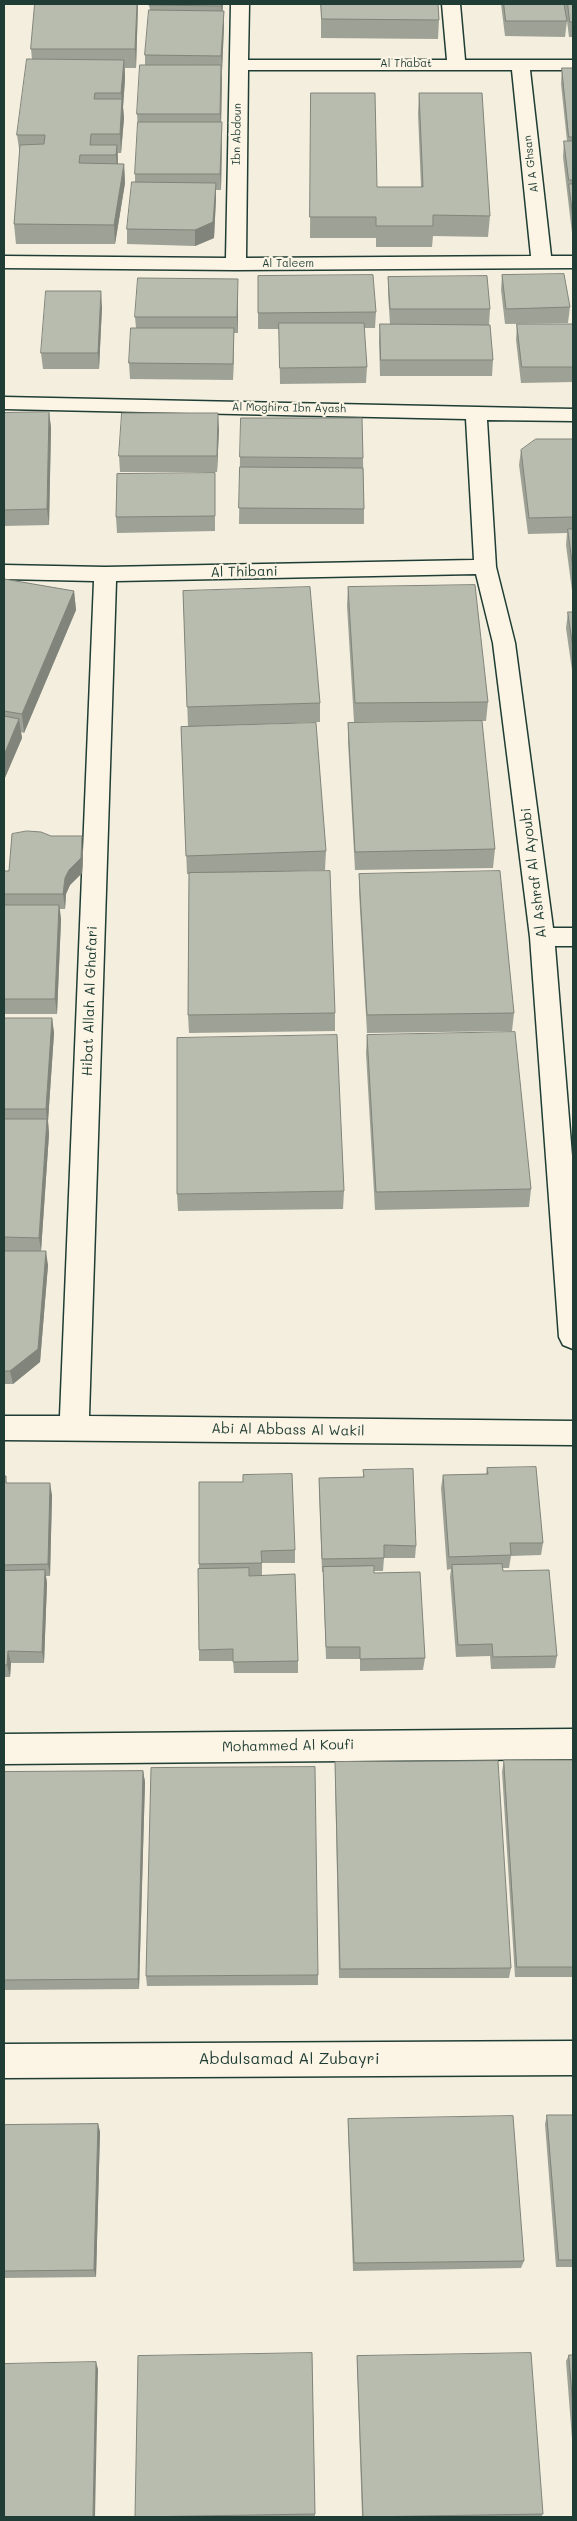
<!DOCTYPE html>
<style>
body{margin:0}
#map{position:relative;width:577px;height:2521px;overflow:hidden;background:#f3eede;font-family:Mali,sans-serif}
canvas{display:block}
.frame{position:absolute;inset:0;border:5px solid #1f3d34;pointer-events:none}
</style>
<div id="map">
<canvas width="577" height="2521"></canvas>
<div class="frame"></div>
</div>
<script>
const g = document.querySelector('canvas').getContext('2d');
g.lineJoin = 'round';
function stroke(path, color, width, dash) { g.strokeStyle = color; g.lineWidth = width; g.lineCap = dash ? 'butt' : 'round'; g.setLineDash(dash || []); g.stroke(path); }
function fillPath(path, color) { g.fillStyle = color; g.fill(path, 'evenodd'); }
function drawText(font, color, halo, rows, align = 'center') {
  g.font = font + ' Mali,sans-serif'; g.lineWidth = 4.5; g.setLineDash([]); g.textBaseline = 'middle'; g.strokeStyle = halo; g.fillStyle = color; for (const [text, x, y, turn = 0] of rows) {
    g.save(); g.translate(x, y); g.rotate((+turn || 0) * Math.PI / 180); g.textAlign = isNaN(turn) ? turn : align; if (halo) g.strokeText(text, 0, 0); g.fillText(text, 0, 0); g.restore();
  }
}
const minor = new Path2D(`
 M231,4H249L248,60H447L442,4H460L465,60H573V70H530L551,256H573V268L236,270L4,268V256L226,258ZM248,70H512L531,256L246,258Z
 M4,397L573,409V421L487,420L496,567L515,643L553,928H573V946H555L573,1168V1349L563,1345L559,1337L530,937L493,643L476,574L116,581L89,1416L573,1421V1445L4,1440V1416H60L94,581L4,579V565L105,567L474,560L466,419L4,409Z
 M573,1729V1759L4,1764V1734Z
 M573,2041V2075L4,2078V2044Z`);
const wall = new Path2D(`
 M35,4H138L136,68H125V79L123,107L124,118L121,153H118V164H124L125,183L115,244H16L14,224L20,155L17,135L32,59L31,49Z
 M223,4L222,11H224V26L222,71L221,122L222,138L221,190H216V198L214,238L195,246L127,244V229L135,182V174L138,130L137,114L145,65V55L150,10L149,5Z
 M321,4H438L439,20L438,39L321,38Z
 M501,4H573V37H569L567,21L565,37L505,36Z
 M562,68H573V241L563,157L564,141H567L561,84Z
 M311,93L377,187H421L418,114L419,93L490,216L488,237L433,236L432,247H376V238H310Z
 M502,275L570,307L568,323L505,324L501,290Z
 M258,276L376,312L375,328H364L367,367L366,383L280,384L279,329H258Z
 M388,277L490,309L489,325L493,360L492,376H380L379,340L380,324H390L388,293Z
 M238,294V333H234L233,380L130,379L129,363L136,328L135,317Z
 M102,307L99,369H43L41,353Z
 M517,324H573V382L521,383L516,340Z
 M49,412L51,428L49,525L4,526V413Z
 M219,429L217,472H120L119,456Z
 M573,439V598L566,545L567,533L528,534L519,465L521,450Z
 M240,457L363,458L364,509V524H239Z
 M215,488V531L117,533L116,517Z
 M4,579L74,591L76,610L24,733L21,732L22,738L4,780Z
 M348,587L488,702L486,721L354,722L347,606Z
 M183,591L320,703V722L188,727Z
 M568,612H573V677L566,628Z
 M348,723L495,849L493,868L355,870L348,742Z
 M181,727L326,851L325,870L272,872L335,1013V1031L189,1033L188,1015L189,874H187Z
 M83,851L82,873L70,885L66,894L65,909H60L61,920L57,1014H4V871H9Z
 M359,874L514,1013L512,1031L367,1033L359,892Z
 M4,1018H52L54,1033L48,1121L49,1134L41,1251L48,1265L40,1362L13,1384H4Z
 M367,1035L531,1189L529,1207L375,1210L366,1053Z
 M344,1191L343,1209L178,1211L177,1194Z
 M487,1468L543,1543L541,1555L511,1556L509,1568H503V1571L557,1656L555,1668L491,1669L490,1656L456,1657L450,1577L451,1569L447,1570L441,1488L443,1475L486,1474Z
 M363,1470L416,1546L415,1558H384L383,1571H374V1573L425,1658L423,1670L360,1671V1659H326L323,1572H322L319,1490V1478L363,1477Z
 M4,1476L7,1483L52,1495L50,1576H46L47,1583L44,1663H11L10,1677H4Z
 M199,1482L295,1550V1563H262V1575L298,1661V1673H234L233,1661H199Z
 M504,1760H573V1977H515L502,1772Z
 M335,1762L511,1968L509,1978H339L335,1773Z
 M143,1771L145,1782L139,1989L4,1990V1772Z
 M318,1975V1985L147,1986L146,1976Z
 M547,2115H573V2267H556L545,2124Z
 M348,2119L524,2261L521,2268L353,2271L348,2128Z
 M98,2124L100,2132L96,2277L4,2278V2125Z
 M312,2353L315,2517H135Z
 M569,2355H573V2452L566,2361Z
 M357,2356L543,2514L541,2517H362L357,2362Z`);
const shadedWall = new Path2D(`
 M137,4H138L136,68L135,49Z
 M221,4H223L222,21L221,6Z
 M224,11V26L222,71L221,56Z
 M124,60L125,79L123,107L124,118L121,153L120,134L122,104L121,93Z
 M221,65L222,80L221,130L220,114Z
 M222,122V138L221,190L220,174Z
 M117,145L118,165L117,174L116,155Z
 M124,164L125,183L115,244L114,225Z
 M216,183V198L214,238L195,246V230Z
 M238,279V333L237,317Z
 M101,291L102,307L99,369L98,353Z
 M234,328V344L233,380V364Z
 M49,412L51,428L49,525L47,509Z
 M218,413L219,429L217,472V456Z
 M74,591L76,610L24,733L22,714Z
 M19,719L22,738L4,780V755Z
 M82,836L83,851L82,873L70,885L66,894L65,909L63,894L65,878Z
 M59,905L61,920L57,1014L55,999Z
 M52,1018L54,1033L48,1121L49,1134L41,1251L39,1238L47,1122L46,1109Z
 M46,1251L48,1265L40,1362L13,1384L10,1371Z
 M50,1483L52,1495L50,1576L48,1564Z
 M45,1570L47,1583L44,1663L42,1652Z
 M8,1651L11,1663L10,1677L7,1665Z
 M143,1771L145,1782L139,1989L138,1979Z
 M98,2124L100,2132L96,2277L94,2270Z
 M96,2362L98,2369L95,2517H93Z`);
const building = new Path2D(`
 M35,4H137L135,49H31Z
 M149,4H221V6L149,5Z
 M321,4H438L439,20L322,19Z
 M504,4H564L567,21H506Z
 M568,4H573V22H570Z
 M149,10L224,11L221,56L145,55Z
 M27,59L124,60L121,93H95L94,99H122L120,134H91L90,145H117L116,155H80L79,163L124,164L114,225L14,224L20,145L44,144L45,135H17Z
 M140,65H221L220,114H137Z
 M562,68H573V137H569Z
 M311,93H375L377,187H423L419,93H482L490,216L433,215V226H376V217H310Z
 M138,122H222L220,174H135Z
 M564,141H573V180H569Z
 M132,182L216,183L213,222L195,230L127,229Z
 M569,184H573V217Z
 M564,274L570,307L506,309L502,275Z
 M373,275L376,312L258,313V276Z
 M487,276L490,309H390L388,277Z
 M138,278L238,279L237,317H135Z
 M46,291H101L98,353H41Z
 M279,323H364L367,367L280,368Z
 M380,324L490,325L493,360H381Z
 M517,324H573V367H522Z
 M131,328H234L233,364L129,363Z
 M49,412L47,509L4,510V413Z
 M122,413H218L217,456H119Z
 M241,418H362L363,458L240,457Z
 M536,439H573V517L529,518L521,450Z
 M240,467L363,468L364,509L239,508Z
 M215,473V516L116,517L117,474Z
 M568,529H573V569Z
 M4,579L74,591L22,714L4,711Z
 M475,585L488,702L355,703L348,587Z
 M310,587L320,703L187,707L183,591Z
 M568,612H573V648Z
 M4,716L19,719L4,755Z
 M482,721L495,849L355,852L348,723Z
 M316,723L326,851L186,856L181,727Z
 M27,831L41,832L51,836H82L81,858L69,870L65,878L63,894H4V871H9L12,834Z
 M330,871L335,1013L188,1015L189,873Z
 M500,871L514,1013L367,1015L359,874Z
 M4,905H59L55,999H4Z
 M4,1018H52L46,1109H4Z
 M515,1032L531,1189L376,1192L367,1035Z
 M337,1035L344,1191L177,1194V1038Z
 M4,1119H47L39,1238L4,1237Z
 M4,1251H46L38,1349L10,1371H4Z
 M536,1467L543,1543H510L511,1555L449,1557L443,1475L488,1474L487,1468Z
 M413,1469L416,1546L384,1545V1558L322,1559L319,1478L364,1477L363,1470Z
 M292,1474L295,1550L261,1551L262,1563L199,1564V1482H243V1475Z
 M4,1476H6V1483H50L48,1564L4,1565Z
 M502,1564L503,1571L549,1570L557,1656L493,1657L492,1644L458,1645L452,1565Z
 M374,1566V1573L420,1572L425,1658L360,1659V1647H326L323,1567Z
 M249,1568V1576L295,1574L298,1661L233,1662V1649L199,1650L198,1569Z
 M45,1570L42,1652L8,1651L7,1665H4V1571Z
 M504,1760H573V1967H517Z
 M498,1761L511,1968L340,1969L335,1762Z
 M315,1767L318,1975L146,1976L151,1768Z
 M143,1771L138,1979L4,1980V1772Z
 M547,2115H573V2260H559Z
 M513,2116L524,2261L354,2263L348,2119Z
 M98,2124L94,2270L4,2271V2125Z
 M312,2353L315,2514L135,2517L138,2356Z
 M531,2353L543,2514L363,2517L357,2356Z
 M569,2355H573V2407Z
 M96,2362L93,2517H4V2364Z`);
const farStreetnames = [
 ["Al Thabat",406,64],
 ["Ibn Abdoun",237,134,-89],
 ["Al A Ghsan",531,164,-97],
 ["Al Taleem",288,264],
 ["Al Moghira Ibn Ayash",289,408,1]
];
const streetNames = [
 ["Al Thibani",244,572,-1],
 ["Al Ashraf Al Ayoubi",534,873,-97],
 ["Hibat Allah Al Ghafari",90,1001,-88],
 ["Abi Al Abbass Al Wakil",288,1430,1],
 ["Mohammed Al Koufi",288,1746,-1]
];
const nearStreetnames = [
 ["Abdulsamad Al Zubayri",289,2059]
];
stroke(minor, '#1f3d34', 3);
fillPath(minor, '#fcf5e5');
fillPath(wall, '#9ea296');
fillPath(shadedWall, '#81847a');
fillPath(building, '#b8bcae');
stroke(building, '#81847a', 1);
drawText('11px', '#1f3d34', '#fcf5e5', farStreetnames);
drawText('14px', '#1f3d34', '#fcf5e5', streetNames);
drawText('16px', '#1f3d34', '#fcf5e5', nearStreetnames);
</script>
